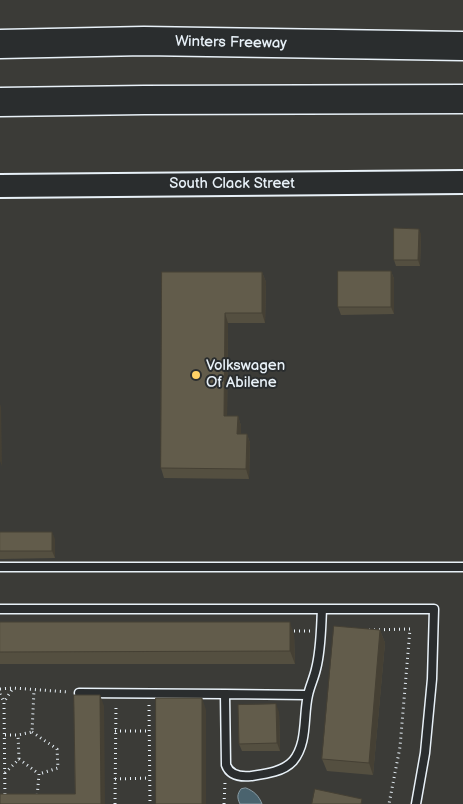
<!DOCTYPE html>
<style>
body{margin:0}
canvas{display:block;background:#3b3b37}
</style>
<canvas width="463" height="804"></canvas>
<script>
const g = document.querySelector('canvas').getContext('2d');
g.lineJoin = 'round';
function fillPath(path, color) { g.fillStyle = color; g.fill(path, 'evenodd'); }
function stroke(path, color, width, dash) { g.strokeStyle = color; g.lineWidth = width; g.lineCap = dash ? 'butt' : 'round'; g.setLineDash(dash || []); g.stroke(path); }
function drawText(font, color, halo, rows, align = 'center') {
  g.font = font + ' "Balsamiq Sans",sans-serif'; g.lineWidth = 4; g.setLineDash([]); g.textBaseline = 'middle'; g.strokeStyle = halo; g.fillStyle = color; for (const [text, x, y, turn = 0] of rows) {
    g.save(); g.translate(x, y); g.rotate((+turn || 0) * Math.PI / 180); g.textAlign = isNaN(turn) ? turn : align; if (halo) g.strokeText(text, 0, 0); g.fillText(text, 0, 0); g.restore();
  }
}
const water = new Path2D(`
 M246,788C254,791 259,796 262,804H240C237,798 237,794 241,789Z`);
const path = new Path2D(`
 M369,630L410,629L400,747L389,804
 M289,631H310
 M0,689L13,688L69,692
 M0,694L4,702
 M149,705L150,804
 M115,731H149
 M32,732L57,749L58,768L39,774
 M5,735H18L32,732L34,690
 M19,759L39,774L37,798
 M5,773L19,759L18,735
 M115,779L150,778
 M5,804L4,702L13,688
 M115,804L116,705
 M224,804L225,782`);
const lane = new Path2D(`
 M0,567H463
 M0,609H434L432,679L425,753L416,804
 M79,693L225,694
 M307,695L225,694L226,765C230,776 241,777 251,776C265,774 283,772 293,761C308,743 303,716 308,695C310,686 314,678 316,669C321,650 321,629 322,609`);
const secondary = new Path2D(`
 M0,186L463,182`);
const highway = new Path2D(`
 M0,44L144,41L463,46
 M0,102L144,100L463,99`);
const wall = new Path2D(`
 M421,234L420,266H396L394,260Z
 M391,271L394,279V314L341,315L338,307Z
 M162,272H262L266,282L265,323H228L227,416H238L241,426V434H247L250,443L249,479L164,478L161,468Z
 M0,532L55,539V558L0,559Z
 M0,622L294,635L295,664H0Z
 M380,630L385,643L373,775L327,771L322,759Z
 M279,712L280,751H242L239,744Z`);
const shadedWall = new Path2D(`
 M419,229L421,234L420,266L418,260Z
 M391,271L394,279V314L391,307Z
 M262,272L266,282L265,323L262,313Z
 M225,313L228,323L227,426L224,416Z
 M0,404L1,407L2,466L0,461Z
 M238,416L241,426V443L237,434Z
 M247,434L250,443L249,479L246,469Z
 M52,532L55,539V558L52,551Z
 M290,622L294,635L295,664L290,651Z
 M380,630L385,643L373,775L369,763Z
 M100,695L104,706L105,804H101Z
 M202,698L206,710V804H202Z
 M276,704L279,712L280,751L277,743Z`);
const building = new Path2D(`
 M394,228L419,229L418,260H394Z
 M338,271H391V307H338Z
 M162,272H262V313H225L224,416H238L237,434H247L246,469L161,468Z
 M0,532H52V551H0Z
 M0,622H290V651L0,652Z
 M334,626L380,630L369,763L322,759Z
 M74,695H100L101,804H0V794H75Z
 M156,698H202V804H156Z
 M276,704L277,743L239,744L238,705Z
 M315,789L362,799L361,804H312Z`);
const markers = [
 [196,375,5,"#ffd166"]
];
const streetNames = [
 ["Winters Freeway",231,43,1],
 ["South Clack Street",232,184]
];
const poiNames = [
 ["Volkswagen",206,366],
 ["Of Abilene",206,383]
];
fillPath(water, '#4a636e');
stroke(water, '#899ca5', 1);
stroke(lane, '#e8f1f8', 11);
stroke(secondary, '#e8f1f8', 26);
stroke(highway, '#e8f1f8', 31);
stroke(path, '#e8f1f8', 3, [1, 4]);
stroke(lane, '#2a2d2e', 8);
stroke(secondary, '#2a2d2e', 22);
stroke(highway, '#2a2d2e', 28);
fillPath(wall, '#544f40');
fillPath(shadedWall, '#454034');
fillPath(building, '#625c4b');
stroke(building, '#454034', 1);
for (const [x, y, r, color] of markers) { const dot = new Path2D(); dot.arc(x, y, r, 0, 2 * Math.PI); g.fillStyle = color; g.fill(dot); stroke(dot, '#2a2d2e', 2); }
drawText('15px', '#e8f1f8', '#2a2d2e', streetNames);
drawText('15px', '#e8f1f8', '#2a2d2e', poiNames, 'left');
</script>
